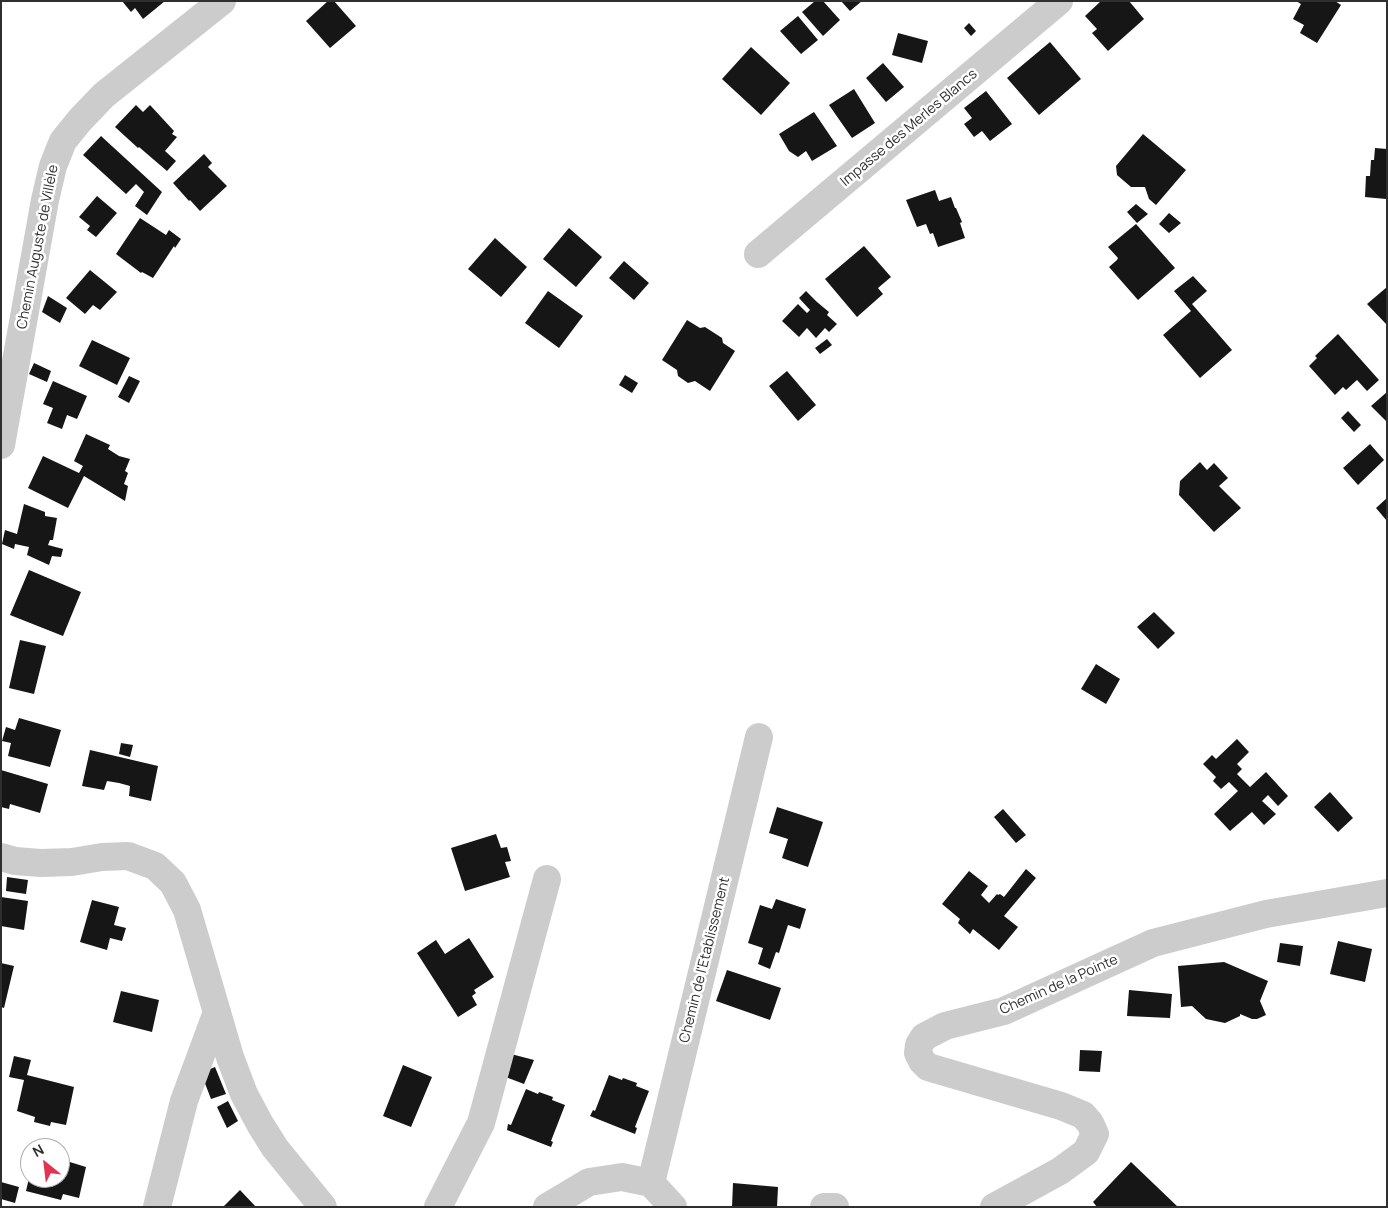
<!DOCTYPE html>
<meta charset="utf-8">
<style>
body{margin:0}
#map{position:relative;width:1388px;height:1208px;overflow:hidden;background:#fff;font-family:Manrope,sans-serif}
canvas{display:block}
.frame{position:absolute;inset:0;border:2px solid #2f2f2f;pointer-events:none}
.north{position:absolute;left:20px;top:1138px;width:50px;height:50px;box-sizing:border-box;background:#fff;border:1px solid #acacac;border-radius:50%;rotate:331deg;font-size:14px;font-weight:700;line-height:20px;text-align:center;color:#2f2f2f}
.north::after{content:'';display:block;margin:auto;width:18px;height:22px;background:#e23450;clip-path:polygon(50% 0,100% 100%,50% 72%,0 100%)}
</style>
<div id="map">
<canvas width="1388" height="1208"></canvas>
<div class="frame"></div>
<div class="north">N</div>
</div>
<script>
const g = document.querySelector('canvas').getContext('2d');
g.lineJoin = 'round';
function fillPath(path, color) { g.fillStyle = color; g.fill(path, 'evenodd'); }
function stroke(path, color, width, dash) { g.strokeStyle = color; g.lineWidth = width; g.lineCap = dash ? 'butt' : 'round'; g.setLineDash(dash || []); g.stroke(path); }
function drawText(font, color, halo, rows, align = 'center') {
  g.font = font + ' Manrope,sans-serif'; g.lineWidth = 5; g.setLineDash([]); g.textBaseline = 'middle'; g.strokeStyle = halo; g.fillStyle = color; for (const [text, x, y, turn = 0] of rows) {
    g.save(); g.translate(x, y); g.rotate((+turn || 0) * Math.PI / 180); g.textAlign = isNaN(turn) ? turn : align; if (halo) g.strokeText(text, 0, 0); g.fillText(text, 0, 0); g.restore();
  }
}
const building = new Path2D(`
 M122,1H165L143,19L135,8L131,12Z
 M328,1H334L356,26L330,48L306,21Z
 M815,1H823L840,20L823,36L802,12Z
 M841,1H862L850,11Z
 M1101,1H1129L1144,19L1108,51L1092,33L1097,29L1085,16Z
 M1296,1H1335L1341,5L1317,43L1300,33L1304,25L1293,19L1301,4Z
 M798,16L818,40L801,54L780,31Z
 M969,23L976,31L971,36L964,28Z
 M898,33L928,41L922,63L892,55Z
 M1050,42L1081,79L1039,115L1007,78Z
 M751,47L790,83L761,115L722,79Z
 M883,63L904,87L886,102L866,78Z
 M854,89L875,123L852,138L829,105Z
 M986,91L1012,124L990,141L982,131L974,137L964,124L972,118L964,108Z
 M136,105L143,112L150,105L174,131L172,134L177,137L165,151L176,161L167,171L139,147L138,148L115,127Z
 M814,112L837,146L812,161L806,151L798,157L789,151L779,134Z
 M1143,134L1186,170L1156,205L1149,199L1145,187H1131L1117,175L1116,166Z
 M101,136L162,192L147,215L135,206L144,192L136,184L126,194L83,155Z
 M1375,148L1387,149L1386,199L1365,197L1366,176H1370L1371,160H1374Z
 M204,154L212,163L208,167L227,186L200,211L190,200L189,201L173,183Z
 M935,190L939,201L951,197L955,208H956L962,222L960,223L965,238L938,247L933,233L930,234L926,224L917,227L906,200Z
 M97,196L117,213L96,237L87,230L90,226L79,217Z
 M1136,204L1148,214L1137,223L1127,212Z
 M1169,213L1181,223L1169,233L1159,224Z
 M140,218L166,235L169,230L181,239L175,248L174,246L153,278L142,272L141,273L116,254Z
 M1136,224L1175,268L1138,300L1109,267L1117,260L1118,258L1108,247Z
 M569,228L602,257L576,287L543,259Z
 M495,238L527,267L501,297L468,269Z
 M864,246L891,277L878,288L883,294L857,317L825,279Z
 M624,261L649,283L634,300L609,278Z
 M90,270L117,292L100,310L93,305L85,314L66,298Z
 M1193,276L1207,291L1192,304L1232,350L1200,378L1163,335L1191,311L1174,291Z
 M1387,287V325L1367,304Z
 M548,291L583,316L559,348L525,323Z
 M806,291L817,302L829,312L827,315L837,324L829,332L825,328L816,338L807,328L799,337L782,321L798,304L807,313L810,310L799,298Z
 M48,296L67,308L60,323L42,312Z
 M687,320L700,328L705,327L722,338L723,343L735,351L710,391L695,381L688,383L678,376L677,370L662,360Z
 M1338,334L1379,380L1367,391L1357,380L1346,390L1343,387L1335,395L1309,366L1317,358L1315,356Z
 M827,339L832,345L820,354L815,348Z
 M92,340L130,358L117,385L79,366Z
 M34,363L51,371L47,382L29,374Z
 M787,371L816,405L798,421L769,386Z
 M625,375L638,383L632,393L619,385Z
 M129,376L140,381L129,403L118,397Z
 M53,381L87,396L77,419L67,415L62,429L47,423L53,408L43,404Z
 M1387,392V422L1371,406Z
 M1348,411L1361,425L1354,432L1341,418Z
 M86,434L110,445L108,449L119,456L130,459L125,471L128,473L124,484L128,486L125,501L84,476L68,508L28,488L43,456L79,473L83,466L74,461Z
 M1370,444L1384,460L1358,485L1343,468Z
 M1200,462L1207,470L1214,463L1228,478L1219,486L1241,508L1214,532L1179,495L1180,481Z
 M1387,498V521L1376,508Z
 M24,504L45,512V516L57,518L53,540H50L48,545L63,549L61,557L52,556L49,565L27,555L29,547L15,544L14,549L2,544L5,530L17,534Z
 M29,570L81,592L63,636L10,615Z
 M1154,612L1175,633L1158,649L1137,627Z
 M20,640L46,646L34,694L9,688Z
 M1096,664L1120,679L1106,704L1081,689Z
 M19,718L61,730L50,767L8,756L11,743L2,741L6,727L15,730Z
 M1237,739L1249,752L1237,764L1242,769L1237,774L1250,787L1266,772L1288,796L1278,806L1268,795L1262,801L1276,814L1264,825L1252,812L1230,831L1214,814L1238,791L1229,782L1221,789L1213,781L1216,777L1203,764L1212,755L1216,759Z
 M121,743L133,745L130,757L119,754Z
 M90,750L158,766L151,801L129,796L130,786L119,783L107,781L104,790L82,786Z
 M1,770L48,784L40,813L10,804L9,809L1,807Z
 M1330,792L1353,818L1338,832L1314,807Z
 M777,807L823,822L808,867L782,858L788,839L769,833Z
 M1003,809L1026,835L1016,843L994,817Z
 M496,834L501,848L507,847L511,861L505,862L510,877L465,891L451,848Z
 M1026,869L1036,878L1004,916L1018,927L999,950L973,929L970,934L958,923L960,919L942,904L969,871L988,886L981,895L989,903L997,894L998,895L1000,894L1004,897Z
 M7,877L28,880L26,894L6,891Z
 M1,897L28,901L24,930L1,926Z
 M776,899L806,909L800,929L788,925L779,953L776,952L770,969L758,964L763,948L748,943L760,905L772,909Z
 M92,900L119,907L114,925L126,928L122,941L110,938L107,950L80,942Z
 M469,938L494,977L474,990L476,993L472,996L477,1005L458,1017L417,953L436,940L445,954Z
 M1338,941L1372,949L1365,982L1330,974Z
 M1280,943L1303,946L1300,966L1277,962Z
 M1224,962L1268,981L1260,1001L1266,1015L1257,1019H1252L1240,1014V1016L1225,1023L1206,1019L1192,1006L1181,1007L1178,966Z
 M1,963L14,966L4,1008L1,1007Z
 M727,970L781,988L770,1020L716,1001Z
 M1129,990L1172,994L1170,1018L1127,1016Z
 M121,991L159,1000L152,1032L113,1022Z
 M1080,1050L1102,1051L1100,1072L1079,1071Z
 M511,1054L534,1060L524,1084L503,1076Z
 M14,1056L31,1060L27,1075L74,1087L66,1125L51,1122L50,1126L34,1122L35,1117L17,1111L24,1080L9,1077Z
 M403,1065L432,1077L411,1127L383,1116Z
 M215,1067L226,1094L211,1099L201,1073Z
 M609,1075L622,1080L623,1078L637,1083L636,1086L649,1091L635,1127L637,1128L635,1134L590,1116L593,1110L595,1111Z
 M526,1089L538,1094L539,1092L553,1097L552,1100L565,1105L551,1141L553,1142L551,1147L507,1130L508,1124L511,1125Z
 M228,1101L238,1121L227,1128L217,1107Z
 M60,1159L86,1167L79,1198L63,1194L61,1200L26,1191L29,1178H60Z
 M1131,1162L1178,1207H1097L1093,1202Z
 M1,1182L19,1187L15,1203L1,1199Z
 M733,1183L778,1187L777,1207H732Z
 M240,1190L256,1207H223Z`);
const minor = new Path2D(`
 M758,254L1059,1
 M1,445L45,200L53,166L63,141L80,120L104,95L222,1
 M1,857L15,861L41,863L72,862L102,857L128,856L155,866L173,883L187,910L230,1057L244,1094L260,1124L275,1148L323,1207
 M651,1183L759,737
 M157,1207L184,1101L217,1012
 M438,1207L481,1123L547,879
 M547,1207L589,1182L622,1177L651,1183L673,1207
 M824,1207H835
 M994,1207L1060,1171L1086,1152L1095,1134L1090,1123L1083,1115L1061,1106L928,1067L922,1061L918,1053L919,1045L924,1037L945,1026L1004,1011L1153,943L1266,914L1387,893`);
const streetNames = [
 ["Impasse des Merles Blancs",909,128,-40],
 ["Chemin Auguste de Villèle",38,247,-79],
 ["Chemin de l'Etablissement",705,960,-76],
 ["Chemin de la Pointe",1059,985,-24]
];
fillPath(building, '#161616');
stroke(minor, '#ccc', 28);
drawText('14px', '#2f2f2f', '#fff', streetNames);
</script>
